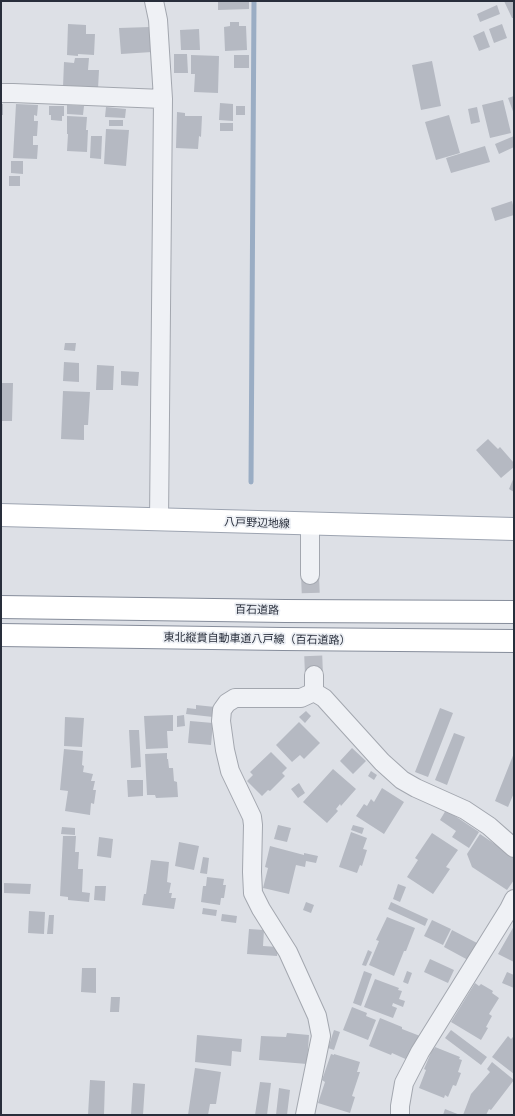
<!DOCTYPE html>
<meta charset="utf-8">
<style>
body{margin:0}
#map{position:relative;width:515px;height:1116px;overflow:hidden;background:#dde0e6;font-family:"Asap Condensed",sans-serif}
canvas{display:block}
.frame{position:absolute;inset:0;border:2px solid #282e3b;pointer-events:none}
</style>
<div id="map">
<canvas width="515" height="1116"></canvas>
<div class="frame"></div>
</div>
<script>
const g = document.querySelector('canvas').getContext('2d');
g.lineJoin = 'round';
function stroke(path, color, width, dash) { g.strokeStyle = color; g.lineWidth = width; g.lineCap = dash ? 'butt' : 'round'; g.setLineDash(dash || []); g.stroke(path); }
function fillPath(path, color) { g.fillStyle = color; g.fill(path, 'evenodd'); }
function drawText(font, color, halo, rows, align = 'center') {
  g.font = font + ' "Asap Condensed","Noto Sans JP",sans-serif'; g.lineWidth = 3.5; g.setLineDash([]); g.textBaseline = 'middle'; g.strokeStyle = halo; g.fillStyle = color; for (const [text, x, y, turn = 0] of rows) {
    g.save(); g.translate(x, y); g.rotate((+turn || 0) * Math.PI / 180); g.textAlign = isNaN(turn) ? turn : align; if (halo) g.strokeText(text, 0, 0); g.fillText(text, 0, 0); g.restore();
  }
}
const stream = new Path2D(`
 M251,482L254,1`);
const building = new Path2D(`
 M218,1H249V9L218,10Z
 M504,1H514V18H512Z
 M497,5L500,14L480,22L477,14Z
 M230,22H239V26H246L247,50L225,51L224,27L230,26Z
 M68,24L86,25V34H95L94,55L78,54V56L67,55Z
 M502,24L507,38L494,43L489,29Z
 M150,27L152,52L121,54L119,28Z
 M199,29L200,50H181L180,30Z
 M484,31L490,47L479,51L473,36Z
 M174,54H187L188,73H174Z
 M191,55L219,56L218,93L194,92L195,74H191Z
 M234,55H249V68H234Z
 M75,58H89L88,70H99L98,89L63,87L64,62L74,63Z
 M432,61L441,106L421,110L412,65Z
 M514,96V114L508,98Z
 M503,100L511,133L490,138L482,105Z
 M220,103L233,104V121L219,120Z
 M1,104H3V115H1Z
 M16,104L38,105L37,116L34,115V121H38L37,136H33V145H38L37,159L13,158Z
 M67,105L84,106L83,115L67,114Z
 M49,106H64V116H62V121L51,120V115H49Z
 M236,106H245V115H236Z
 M106,107L126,109L125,118L105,117Z
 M477,107L480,122L471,124L468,109Z
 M177,112L185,113V116H202L201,137L199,136L198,149L176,148Z
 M449,115L460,153L436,160L425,122Z
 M67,116L87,117L86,130H88L87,152L67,151L68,134H67Z
 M109,120H123V126H109Z
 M220,123H233V131H220Z
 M106,129L129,130L126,166L104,164Z
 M91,136H102L101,159L90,158Z
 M514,136V147L499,154L495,144Z
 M485,146L490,162L451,173L446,158Z
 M11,161H23V174L11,173Z
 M9,176H20V186H9Z
 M512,201L514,209V215L495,221L491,208Z
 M65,343H76L75,351L64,350Z
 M64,362L79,363V382L63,381Z
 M97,365L114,366L113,390H96Z
 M121,371L139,372L138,386L121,385Z
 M1,383H13L12,421H1Z
 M63,391L90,392L88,425H84V440L61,439Z
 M488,439L498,449L500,447L514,463V467L501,478L476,450Z
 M514,477V492L509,489Z
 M196,705L215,707L213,717L186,714L187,708L196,709Z
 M440,708L453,713L428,777L415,772Z
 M306,711L311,716L305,723L299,717Z
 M173,715V731H167L168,748L146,749L144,716Z
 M184,715L185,726L177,727V716Z
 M65,717L84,718L82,747L64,746Z
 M190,721L213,723L211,745L188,743Z
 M299,722L320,743L304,759L300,755L292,762L276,745Z
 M129,730H139L141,767L131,768Z
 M454,733L465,737L447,785L435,780Z
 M352,748L366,761L353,774L340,761Z
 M64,749L83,751L82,765L84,766L83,772L93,774L91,781H95L93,790H96L94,804L91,803L90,815L65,811L68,791L60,790Z
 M271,752L287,768L282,773L285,776L270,791L268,790L262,796L247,781L253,775L250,772Z
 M167,753V759H168L169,768H173L174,781L177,782L178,797L156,798L155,795H147L145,754Z
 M514,753V793L508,807L495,801Z
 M333,769L356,789L341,806L340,804L336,809L338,811L327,823L303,802Z
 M371,771L377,775L374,780L368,776Z
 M127,780H143V796L128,797Z
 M299,783L305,793L298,798L291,789Z
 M382,788L404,802L384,834L356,816L364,804L367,806L371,799L374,802Z
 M446,810L479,832L469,848L452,837L456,831L440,820Z
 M278,825L291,828L287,842L274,839Z
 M353,825L364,828L362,834L351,830Z
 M62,827L75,828V835L61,834Z
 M351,832L367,838L363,849L367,850L362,866L360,865L357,873L339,867Z
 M432,833L458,850L446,867L450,869L433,894L407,877L418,860L415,858Z
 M480,834L514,857V880L507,890L472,867L467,854Z
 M63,836H76L75,852H79L78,869H83L82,892L90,893L89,902L68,900V897L60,896Z
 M99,837L113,839L111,858L97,856Z
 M179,842L199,846L194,870L175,866Z
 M270,846L304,855V853L318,856L316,863L306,861L305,867L296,865L289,894L263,888L268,868L265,867Z
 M203,857L209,858L207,874L200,873Z
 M151,860L169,862L167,882L171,883L169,893H172L171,898H176L174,909L142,905L144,894H146Z
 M207,877L224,879L223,885H226L224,898H221L220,905L201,902L203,886H206Z
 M4,883L31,884L30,894L4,893Z
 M398,884L406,887L400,902L393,899Z
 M95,886H106L105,901L94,900Z
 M306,902L314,905L311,913L303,910Z
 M391,902L428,919L425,926L388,909Z
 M203,908L217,910L216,916L202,914Z
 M29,911L45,912L44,934L28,933Z
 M222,914L237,916L236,923L221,921Z
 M49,915H54L53,934H47Z
 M387,917L415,928L406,951H404L394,976L369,965L379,941L376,940Z
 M432,920L451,929L443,945L424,936Z
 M514,926V962L498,954Z
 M249,929L264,930L263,946L278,947L277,956L247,954Z
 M452,930L477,943L468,960L444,947Z
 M368,950L372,952L366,966L362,965Z
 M430,959L454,970L448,983L424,972Z
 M82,968H96V993L81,992Z
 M364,971L372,974L361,1006L353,1003Z
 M407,971L412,973L408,984L403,982Z
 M507,972L514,975V988L502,983Z
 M375,979L399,988L398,990L402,991L399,999L405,1001L403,1007L393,1003L392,1006L397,1008L393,1018L364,1007Z
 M475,983L479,986L481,984L493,991L492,993L499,998L489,1014L492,1016L486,1027L488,1028L481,1040L451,1022Z
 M111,997H120L119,1012H110Z
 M352,1007L367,1013L366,1016L376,1020L368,1040L343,1030Z
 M380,1018L402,1027V1029L420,1036L410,1061L392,1053L391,1055L369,1046Z
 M334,1030L340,1032L334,1050L328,1048Z
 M451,1030L487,1057L481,1065L445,1038Z
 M287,1033L309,1035L307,1064L259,1060L261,1036L286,1037Z
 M197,1035L242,1039L241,1052L232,1051L231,1066L195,1062Z
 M508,1036L511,1039L514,1036V1074L492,1057Z
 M435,1047L460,1057L459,1059L462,1060L458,1072L461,1073L456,1086L453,1085L448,1097L445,1095L444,1098L419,1088L426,1070L424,1069L433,1048L434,1049Z
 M331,1054L334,1055V1054L360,1062L357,1072H360L352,1096L355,1097L350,1113L318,1103L325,1082L322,1080Z
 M492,1062L514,1080L491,1110L489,1109L486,1115H463L471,1094L490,1072L487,1069Z
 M195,1068L221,1072L216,1104H210L208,1115H188Z
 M90,1080L105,1081L104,1115H88Z
 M260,1082L271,1083L267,1115H255Z
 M133,1083L145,1084L143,1115H131Z
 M279,1088L290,1090L287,1115H276Z
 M445,1109L460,1115H443Z`);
const minorTunnel = new Path2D(`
 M310,575L314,675`);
const minor = new Path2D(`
 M154,1L158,20L163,99L159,520
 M1,93H13L163,99
 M310,575V524
 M314,675V692L324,698L382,762L402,780L416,788L465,810L489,826L514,848
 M305,1115L321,1036L317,1016L288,952L261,909L253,893L252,872L253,825L252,817L230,771L225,750L221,721L222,710L227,703L235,698H301L314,692
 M400,1115V1106L404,1083L420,1052L509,909L514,899`);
const major = new Path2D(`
 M1,515L514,529`);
const highway = new Path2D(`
 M1,607L285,611L514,612
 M1,635L283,639L514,641`);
const streetNames = [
 ["八戸野辺地線",257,523,2],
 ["百石道路",257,610,1],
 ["東北縦貫自動車道八戸線（百石道路）",257,639,1]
];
stroke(stream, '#9aadc4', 5);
fillPath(building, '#b5b9c2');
stroke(minorTunnel, '#b9bcc4', 18, [18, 9]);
stroke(minor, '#a3a7af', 20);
stroke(major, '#9da4b1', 24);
stroke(highway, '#868d9b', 24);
stroke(minor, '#eff1f5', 18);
stroke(major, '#fff', 22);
stroke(highway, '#fff', 22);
drawText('11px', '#282e3b', '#eceff4', streetNames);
</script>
